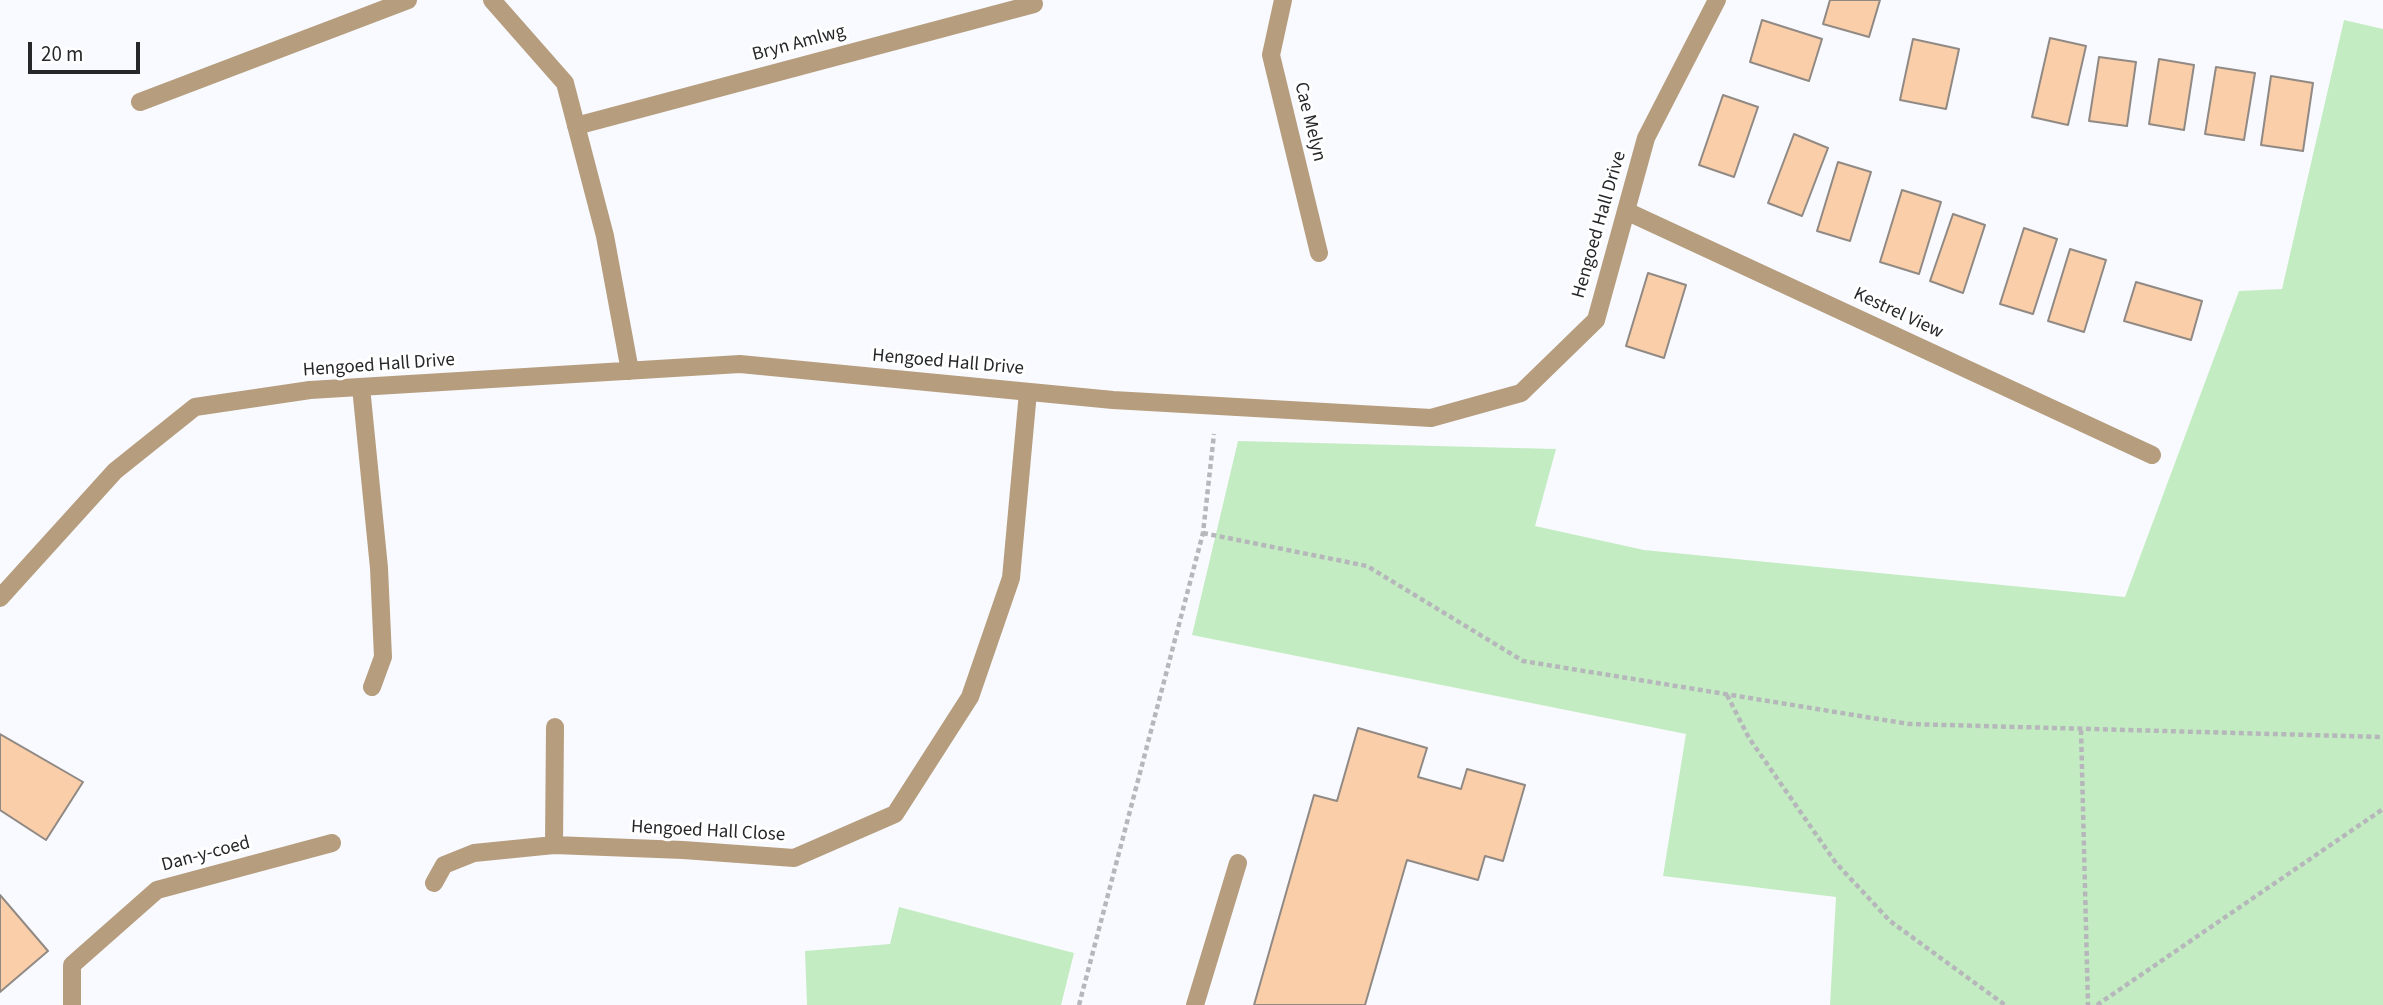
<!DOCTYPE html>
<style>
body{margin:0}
#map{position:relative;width:2383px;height:1005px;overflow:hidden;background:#f9faff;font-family:"Source Sans 3",sans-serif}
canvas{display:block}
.scale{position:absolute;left:28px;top:42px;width:112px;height:32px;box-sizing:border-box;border:4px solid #262729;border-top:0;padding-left:9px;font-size:21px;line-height:24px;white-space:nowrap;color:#262729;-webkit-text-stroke:5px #fff;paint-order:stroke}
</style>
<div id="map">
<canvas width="2383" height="1005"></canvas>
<div class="scale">20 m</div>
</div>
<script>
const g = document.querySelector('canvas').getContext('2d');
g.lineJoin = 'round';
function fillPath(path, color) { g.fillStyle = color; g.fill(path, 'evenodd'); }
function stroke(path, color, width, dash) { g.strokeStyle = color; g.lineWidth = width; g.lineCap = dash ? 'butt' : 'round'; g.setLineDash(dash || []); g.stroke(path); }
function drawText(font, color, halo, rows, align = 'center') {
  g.font = font + ' "Source Sans 3",sans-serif'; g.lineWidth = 6; g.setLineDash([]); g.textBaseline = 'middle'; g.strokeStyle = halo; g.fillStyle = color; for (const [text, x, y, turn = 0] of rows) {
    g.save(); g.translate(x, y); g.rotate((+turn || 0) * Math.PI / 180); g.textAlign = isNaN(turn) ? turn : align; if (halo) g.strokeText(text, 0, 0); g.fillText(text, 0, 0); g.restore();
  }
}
const green = new Path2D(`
 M2344,20L2383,29V1005H1830L1836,897L1663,876L1686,734L1192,635L1238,441L1556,449L1535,526L1644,550L2125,597L2239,291L2282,289Z
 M899,907L1074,953L1061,1005H807L805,951L890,944Z`);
const building = new Path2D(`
 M1830,0H1880L1869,37L1823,24Z
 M1762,20L1822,39L1809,81L1750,62Z
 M2050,38L2086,46L2068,125L2032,117Z
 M1913,39L1959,49L1946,109L1900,100Z
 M2099,57L2136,62L2127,126L2089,121Z
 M2159,59L2194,65L2184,130L2149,124Z
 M2216,67L2255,73L2244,140L2205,134Z
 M2271,76L2313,83L2303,151L2261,145Z
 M1723,95L1758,107L1734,177L1699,165Z
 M1794,134L1828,148L1802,216L1768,203Z
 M1838,162L1871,172L1850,241L1817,231Z
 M1902,190L1941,202L1919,274L1880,262Z
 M1953,214L1985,225L1963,293L1930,281Z
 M2024,228L2057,239L2033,314L2000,304Z
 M2070,249L2106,260L2084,332L2048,321Z
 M1648,273L1686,285L1664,358L1626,346Z
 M2136,282L2202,301L2191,340L2124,321Z
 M1358,728L1427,748L1418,777L1461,789L1467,769L1525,785L1503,861L1485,856L1478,880L1407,860L1365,1005H1254L1314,795L1337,801Z
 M0,734L83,782L46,840L0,810Z
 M0,895L48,951L0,992Z`);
const path = new Path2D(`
 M1203,533L1367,566L1523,661L1909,724L2383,737
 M1727,695L1749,738L1836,863L1890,921L2005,1005
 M2081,730L2088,1005
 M1079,1005L1203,533L1214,434
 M2097,1005L2383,809`);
const minor = new Path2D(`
 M492,0L565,83L605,236L630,371
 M1283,0L1271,55L1319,253
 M140,102L408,0
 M576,126L1034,4
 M1626,211L2152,455
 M361,387L379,568L383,657L372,687
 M0,598L115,471L195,407L310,390L740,364L1113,400L1431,418L1521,393L1596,320L1646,138L1717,0
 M555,727L554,845L683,850L794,858L895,814L970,697L1011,578L1028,392
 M434,883L444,865L474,853L554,845
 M72,1005V965L157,890L332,843
 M1195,1005L1238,863`);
const streetNames = [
 ["Bryn Amlwg",799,44,-15],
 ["Cae Melyn",1309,122,76],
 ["Hengoed Hall Drive",1600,225,-74],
 ["Kestrel View",1898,314,25],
 ["Hengoed Hall Drive",948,363,5],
 ["Hengoed Hall Drive",379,366,-4],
 ["Hengoed Hall Close",708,832,3],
 ["Dan-y-coed",206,855,-15]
];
fillPath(green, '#c4ecc2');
fillPath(building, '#f9cea9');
stroke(building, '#908984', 2);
stroke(path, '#b6b7bb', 4.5, [5, 3.5]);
stroke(minor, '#b59d7e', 18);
drawText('19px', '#262729', '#fff', streetNames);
</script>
